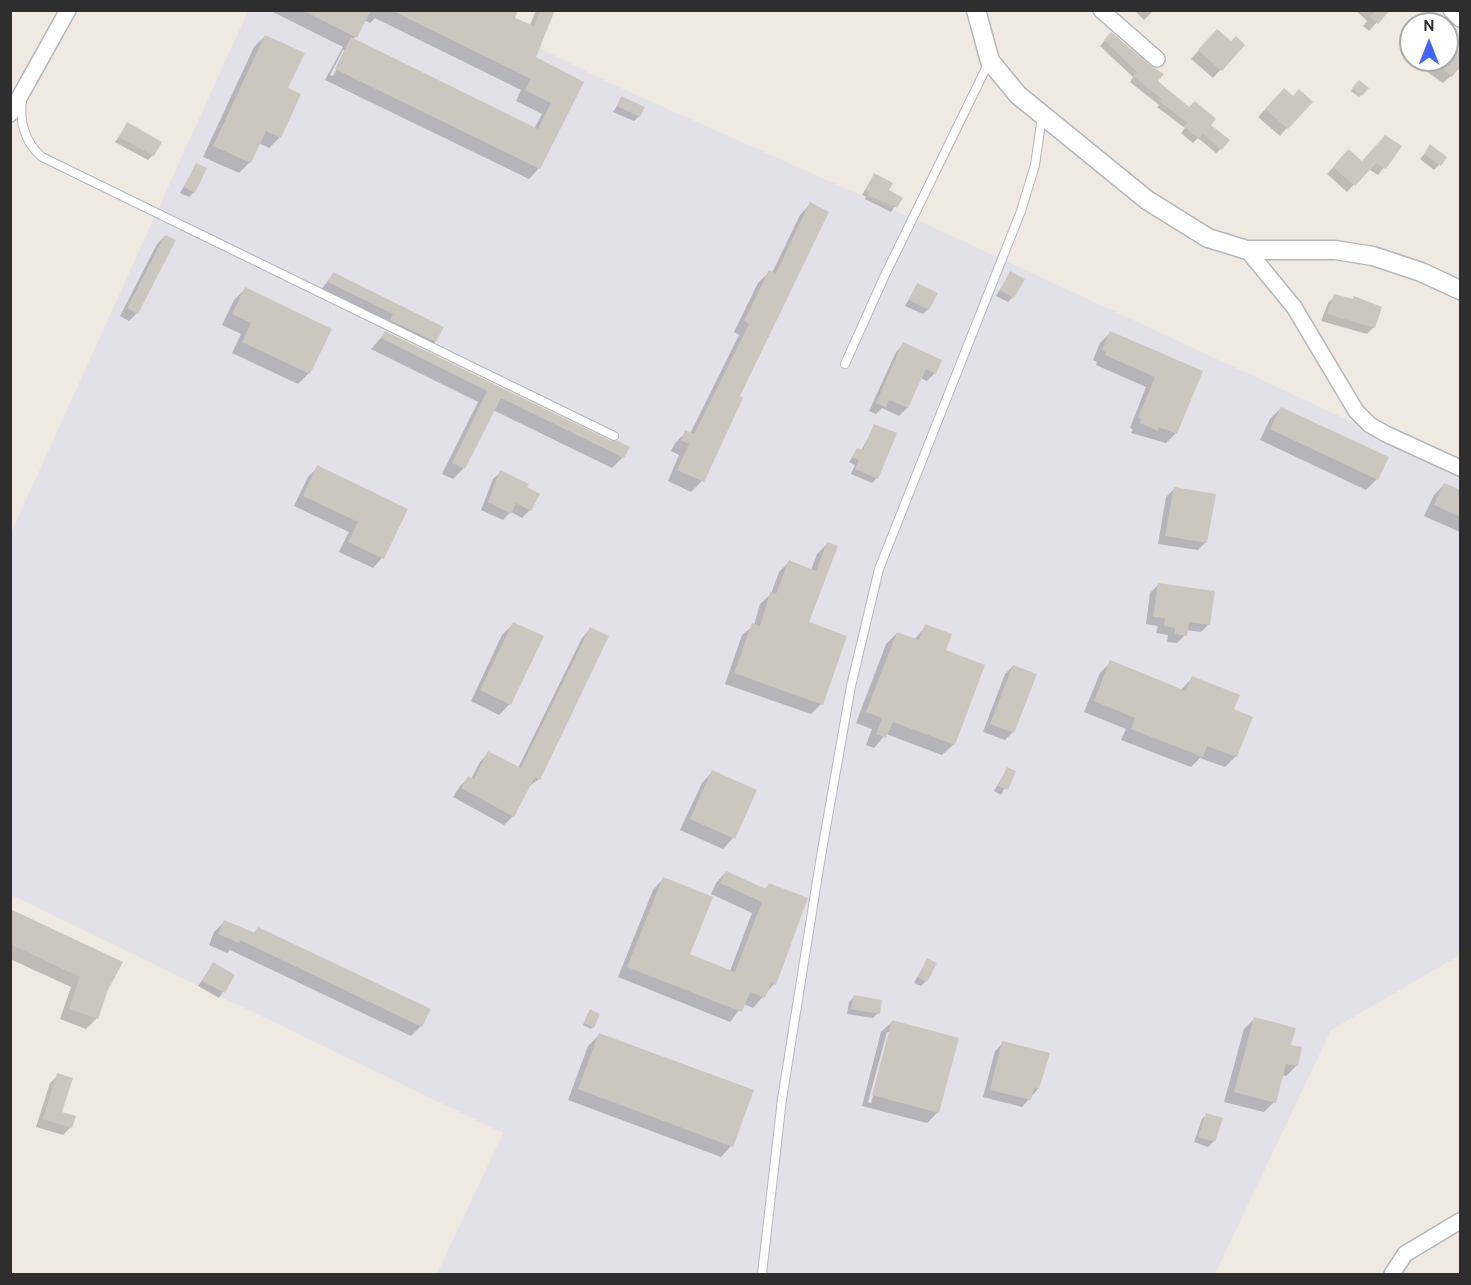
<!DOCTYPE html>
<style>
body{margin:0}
#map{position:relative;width:1471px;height:1285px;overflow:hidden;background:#efe9e1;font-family:Cabin,sans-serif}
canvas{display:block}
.frame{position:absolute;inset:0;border:12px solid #2e2e2e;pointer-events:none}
.north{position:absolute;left:1399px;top:12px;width:60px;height:60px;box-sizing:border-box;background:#fff;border:2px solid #ababab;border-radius:50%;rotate:0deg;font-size:16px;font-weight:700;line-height:24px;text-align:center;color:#2e2e2e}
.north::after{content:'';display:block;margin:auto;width:21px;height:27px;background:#4264fb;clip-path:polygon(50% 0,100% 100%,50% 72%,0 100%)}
</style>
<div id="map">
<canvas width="1471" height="1285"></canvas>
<div class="frame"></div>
<div class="north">N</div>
</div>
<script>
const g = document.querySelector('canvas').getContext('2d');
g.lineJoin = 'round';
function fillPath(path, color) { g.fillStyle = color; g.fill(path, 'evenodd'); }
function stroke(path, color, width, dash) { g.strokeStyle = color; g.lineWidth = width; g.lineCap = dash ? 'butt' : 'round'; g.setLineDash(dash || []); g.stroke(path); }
const industrial = new Path2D(`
 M248,11H464L614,85L950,235L1460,472V955L1331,1030L1215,1274H437L503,1133L11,895V533Z`);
const shadow = new Path2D(`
 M438,10L513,18L530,25L536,10H554L534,58L582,82L539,168L529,179L325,80L343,47L271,11ZM375,18L521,90L516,101L542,114L534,129L353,40L364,20L370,23ZM343,50H346L333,76L330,75Z
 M1134,10H1154L1144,20Z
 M1355,10H1388L1369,31L1363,26L1367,21Z
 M265,36L286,89L280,137L269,148L259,143L250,162L239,173L203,157L254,47Z
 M1106,39L1209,125L1221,149L1216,153L1198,138L1193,143L1181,133L1185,128L1157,107L1159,105L1130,82L1133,77L1100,46Z
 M1209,39L1243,45L1213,78L1191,59Z
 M1447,43L1451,76L1443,83L1420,67L1426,60H1447Z
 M1359,82L1367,89L1359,97L1351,91Z
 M622,98L639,116L634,121L613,112Z
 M1276,98L1287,128L1280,136L1258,117Z
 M128,124L153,155L148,160L115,142Z
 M1431,146L1439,165L1434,170L1420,159Z
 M1400,147L1378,175L1368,169L1347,192L1327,174L1342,158L1361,162Z
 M196,165L194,192L189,197L180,193Z
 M874,175L887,191L900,199L891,212L865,199L866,197L862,195Z
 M810,204L738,397L702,481L691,492L668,481L679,455L671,451L675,443L686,432L690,434L739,335L734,332L758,283L769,272L772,273L800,215Z
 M165,236L137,313L129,321L120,316L157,244Z
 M1010,273L1013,297L1008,302L996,296Z
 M333,274L442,327L435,342L427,350L383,328L386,322L321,290Z
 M917,285L928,309L923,314L905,306Z
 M245,289L309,373L298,384L232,353L241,334L222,325L234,300Z
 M1335,296L1374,327L1367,334L1321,321L1328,303Z
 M385,333L611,443L623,457L612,468L493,410L464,468L453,479L442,474L478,402L371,349Z
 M1110,333L1201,372L1176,433L1166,443L1131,433L1133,429L1130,428L1146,387L1096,365L1097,362L1093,360L1100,343Z
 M904,344L935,373L927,381L920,378L907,408L899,416L882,408L876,414L869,411L896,352Z
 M1281,408L1377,479L1366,490L1260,440L1270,419Z
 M875,425L877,478L872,483L851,474L855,465L849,462L858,449L861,451Z
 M318,467L406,509L382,558L373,568L339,552L349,532L294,506L308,477Z
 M501,472L525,488L530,510L522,518L511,512L503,520L481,510L493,479Z
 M1445,484L1460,492V532L1424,516L1434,495Z
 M1174,489L1206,542L1198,550L1158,544L1166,497Z
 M827,544L807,623L821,704L811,714L725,684L742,635L754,625L760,604L771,594L779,572L789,562L811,570L817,554Z
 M1158,585L1209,624L1201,632L1186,630L1185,635L1177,643L1167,642L1168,635L1156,633L1158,626L1146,624L1150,593Z
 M513,624L510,704L499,715L471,701L502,635Z
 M926,626L944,651L983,666L953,745L942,755L886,734L874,748L866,745L872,729L856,723L886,644L897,633L914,640Z
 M590,629L539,779L528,787L513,816L504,825L453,797L460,786L468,778L471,779L480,762L488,753L518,768L582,638Z
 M1111,662L1181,690L1192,678L1232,710L1236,756L1225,767L1200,758L1191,767L1121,740L1126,729L1084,712L1100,673Z
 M1013,666V732L1005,740L983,732L1005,674Z
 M1007,769L1014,772L1001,795L994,791Z
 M712,772L733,838L723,849L680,830L702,783Z
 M726,872L764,890L769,885L774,984L753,1008L744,1004L730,1022L618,977L653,890L663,879L688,955L730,971L752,913L711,894L716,883Z
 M10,910L106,990L96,1019L86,1029L60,1019L71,987L10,959Z
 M225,921L253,934L258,928L421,1026L411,1036L230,950L227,953L209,945L214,932Z
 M927,960L926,981L921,986L914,983Z
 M213,964L233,976L219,998L198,986Z
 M854,997L878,1013L873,1018L847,1014L849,1002Z
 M588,1013L593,1027L591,1029L583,1025Z
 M1254,1019L1289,1046L1297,1065L1286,1076L1281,1075L1274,1102L1264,1112L1224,1102L1244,1029Z
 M892,1022L938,1112L927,1123L862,1106L881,1032ZM887,1032H890L871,1103L868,1102Z
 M599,1035L731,1146L721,1157L568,1100L588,1046Z
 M1003,1043L1038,1089L1022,1107L983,1097L995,1051Z
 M58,1075L60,1113L71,1127L63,1135L36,1127L50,1083Z
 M1207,1114L1213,1142L1208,1147L1194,1142L1202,1119Z`);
const building = new Path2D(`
 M302,10H371L357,38Z
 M391,10H518L515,18L534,26L541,10H555L536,57L584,82L540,169L335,69L351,37L538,129L551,103L525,90L531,79Z
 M1376,10H1390L1378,24L1370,17Z
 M1217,29L1231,41L1236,36L1245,45L1222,71L1198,50Z
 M1111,32L1151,66L1164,74L1158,81L1189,107L1195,101L1216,119L1211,125L1230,140L1222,150L1203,134L1199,139L1184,127L1188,123L1160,102L1162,99L1133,76L1137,72L1104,40Z
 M265,35L305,53L288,88L301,94L281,138L266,131L251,163L213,146Z
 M1447,41L1461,52V66L1452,77L1432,60H1447Z
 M1359,80L1369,88L1362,96L1352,88Z
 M1284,88L1293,96L1299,89L1313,102L1288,129L1265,109Z
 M621,96L645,107L640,117L617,106Z
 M127,122L162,142L154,156L119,137Z
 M1385,135L1402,146L1386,169L1376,163L1355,186L1333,167L1348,149L1362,161Z
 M1430,144L1447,157L1441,166L1424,154Z
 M196,163L207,168L195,193L184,187Z
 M874,173L893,183L889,190L903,198L897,208L868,195L869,192L866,191Z
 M810,202L829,212L740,396L743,398L704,482L677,470L689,444L681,440L685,430L694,434L749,324L744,321L769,270L776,273Z
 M165,235L176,240L138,314L127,308Z
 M1010,271L1025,279L1014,298L1000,290Z
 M333,272L444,327L436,342L390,320L393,314L328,282Z
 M917,283L938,293L929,310L909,300Z
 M245,287L332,329L310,374L242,342L251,323L232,314Z
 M1334,294L1353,299L1354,296L1382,307L1375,328L1327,314Z
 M385,331L611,441H618L630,447L624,458L501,398L465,469L452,463L487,391L381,338Z
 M1110,331L1203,371L1177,434L1159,427L1158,431L1140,423L1141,419L1138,418L1155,377L1105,355L1106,352L1102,350Z
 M903,342L942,360L936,374L926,369L908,408L889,400L886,407L876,403Z
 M1281,407L1389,457L1378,480L1270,429Z
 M874,424L897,433L878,479L855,469L859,460L852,457L857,448L863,450Z
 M317,465L408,509L384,559L348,542L358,522L303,496Z
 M500,470L529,484L527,487L540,494L531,511L516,503L511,514L488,502Z
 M1444,483L1461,490V517L1434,505Z
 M1174,487L1216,494L1207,543L1165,536Z
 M827,542L838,546L809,622L847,636L823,705L734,673L752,623L760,626L770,592L776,594L789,560L816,571Z
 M1158,583L1215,591L1210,625L1189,622L1187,636L1175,634V628L1164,626L1165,618L1153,617Z
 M513,622L544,636L511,705L480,690Z
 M925,624L952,634L946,650L985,665L955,745L893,722L886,738L876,734L882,718L866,712L897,632L919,640Z
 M590,627L609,636L540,780L535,777L514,817L461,788L468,776L474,779L488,751L521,768Z
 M1110,660L1186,691L1192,676L1240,695L1234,709L1253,717L1237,757L1207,746L1203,757L1131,729L1135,718L1094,701Z
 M1013,665L1037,674L1014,733L990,724Z
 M1007,767L1016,771L1008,790L998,786Z
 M712,770L757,790L735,839L690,819Z
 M726,871L766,889L769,883L808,898L776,985L771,983L765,998L750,992L742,1012L627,967L663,877L713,897L690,954L735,972L762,902L720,883Z
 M10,909L123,962L108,990L98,1019L69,1009L80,977L10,944Z
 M224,920L255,933L258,927L431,1009L422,1027L240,940L239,943L218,934Z
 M927,958L937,963L927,982L918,977Z
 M213,962L235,975L225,993L202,981Z
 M854,995L882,1000L880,1014L851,1009Z
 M590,1009L600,1014L594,1028L584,1023Z
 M1254,1017L1296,1028L1291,1045L1302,1047L1298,1066L1286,1064L1276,1103L1234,1092Z
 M892,1020L959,1038L939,1113L872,1095Z
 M599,1033L754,1090L733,1147L578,1089Z
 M1002,1041L1050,1053L1039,1089L1034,1088L1031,1100L990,1090Z
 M57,1073L73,1078L62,1112L76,1116L72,1128L43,1119Z
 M1206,1113L1223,1118L1215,1142L1198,1137Z`);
const service = new Path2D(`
 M22,100C19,121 25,143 42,157L614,436
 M845,364L885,275L989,62
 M762,1274L782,1099L821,856L851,686L879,569L1021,211L1035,165L1042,116`);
const minor = new Path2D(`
 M1101,10L1157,59
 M1451,10L1460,19
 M10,114L68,10
 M1247,250L1294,307L1356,411L1370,425L1386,434L1460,468
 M1392,1274L1405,1254L1460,1221`);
const tertiary = new Path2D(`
 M976,10L990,61L1018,95L1147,200L1208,238L1247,250H1335L1373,256L1421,272L1460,290`);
fillPath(industrial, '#e3e1e8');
fillPath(shadow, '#0003');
fillPath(building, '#cbc7bf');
stroke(service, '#b4b7c1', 10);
stroke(minor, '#b4b7c1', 18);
stroke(tertiary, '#b4b7c1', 21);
stroke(service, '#fff', 8);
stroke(minor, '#fff', 15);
stroke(tertiary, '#fff', 18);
</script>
